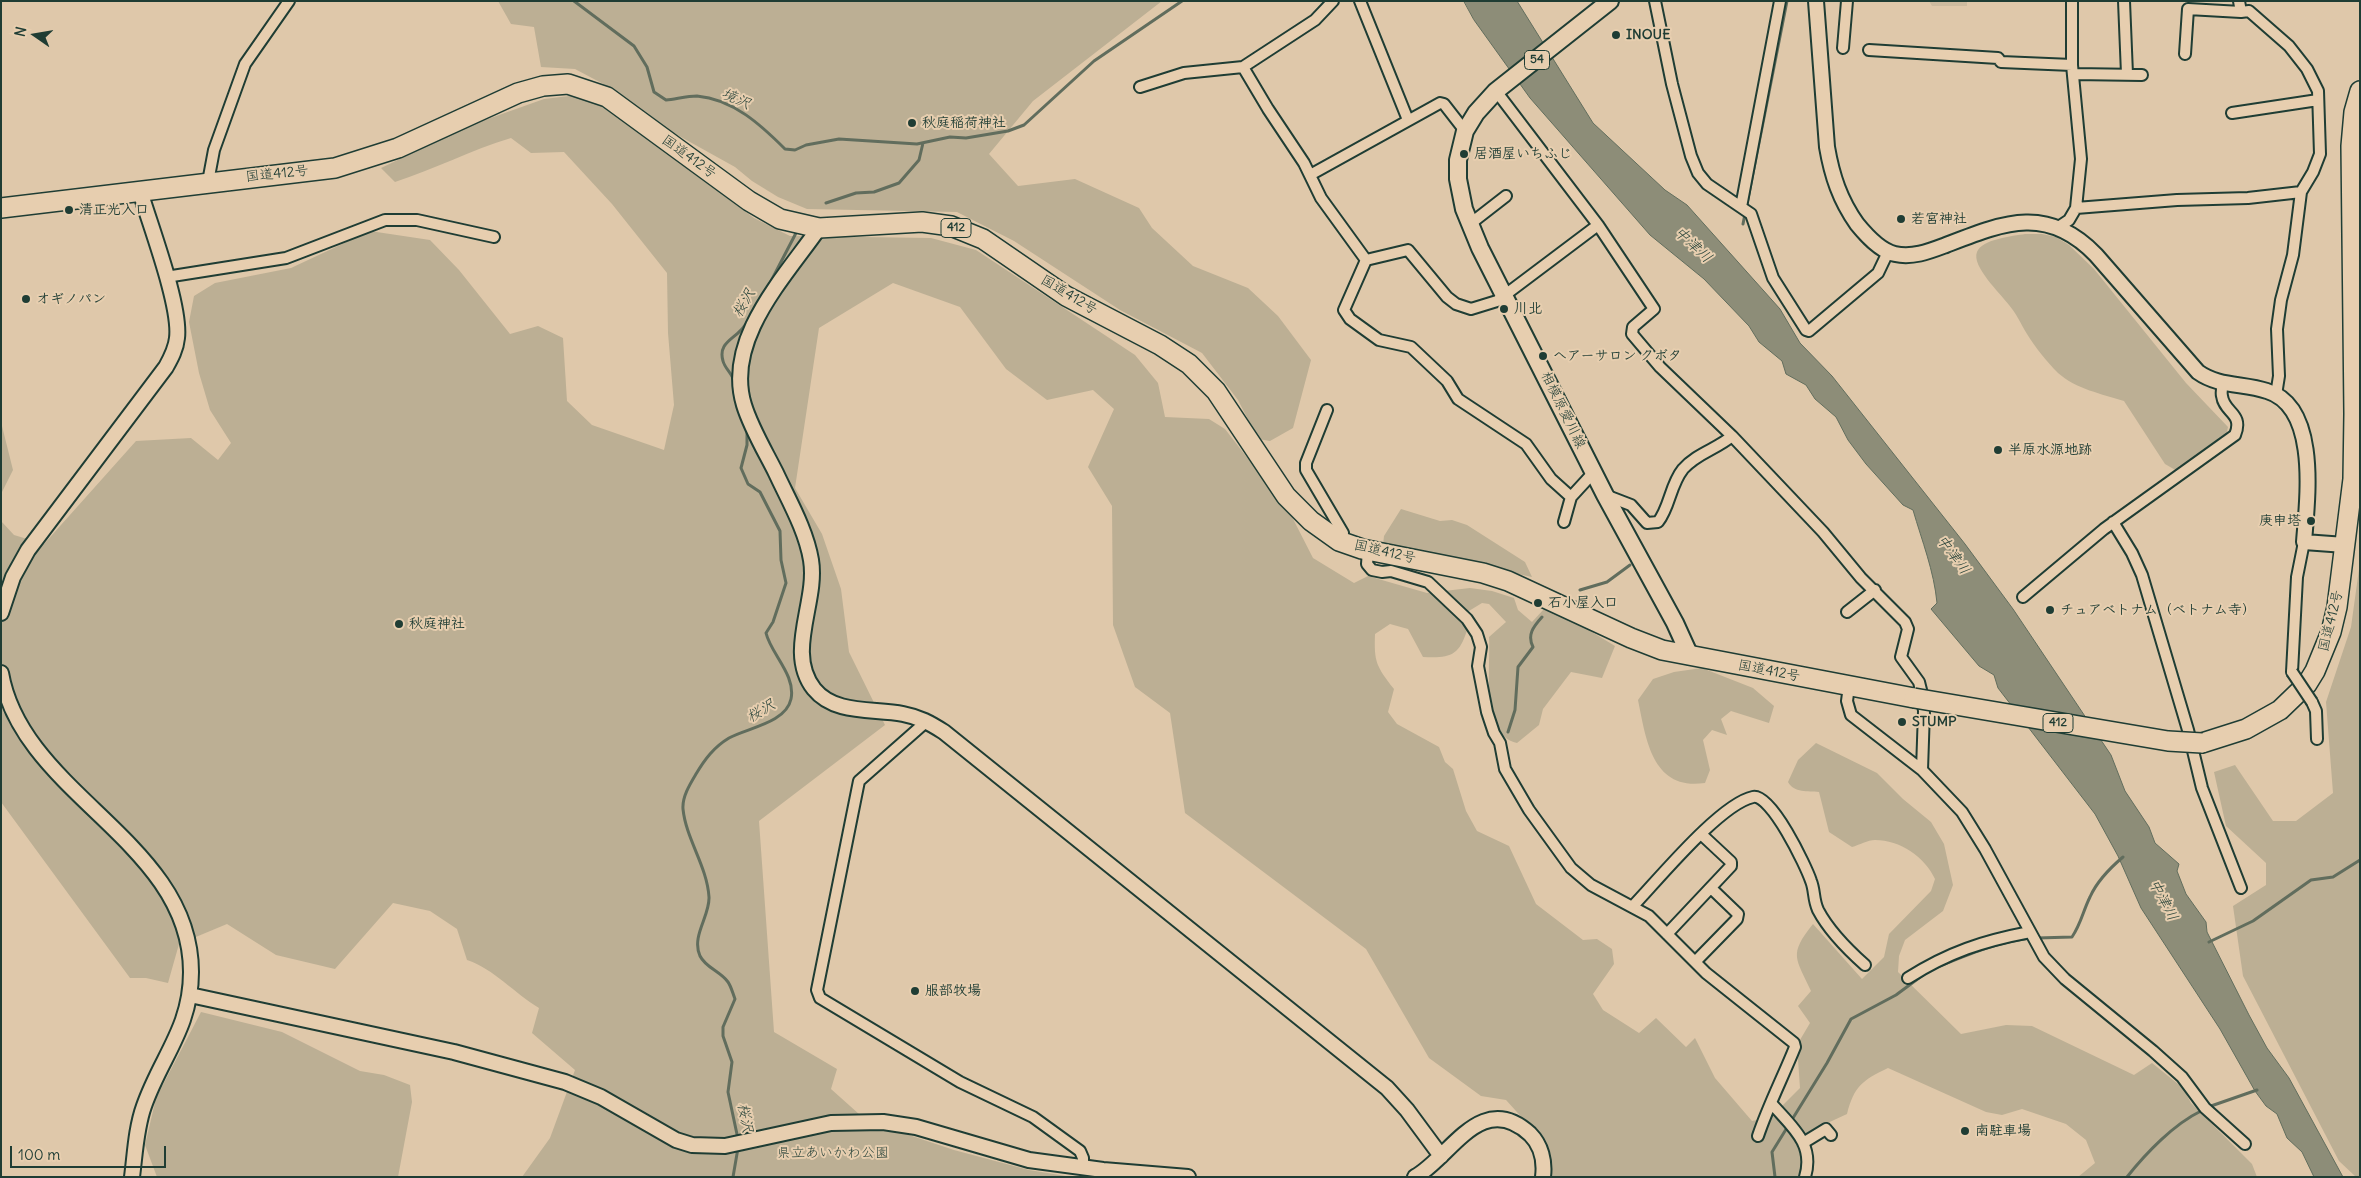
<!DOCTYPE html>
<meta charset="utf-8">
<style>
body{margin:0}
#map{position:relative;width:2361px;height:1178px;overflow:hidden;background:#dfc8aa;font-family:Delius,sans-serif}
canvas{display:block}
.frame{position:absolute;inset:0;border:2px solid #1f3d34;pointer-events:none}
.north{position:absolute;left:10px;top:10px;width:50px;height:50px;-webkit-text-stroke:4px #e7ceaf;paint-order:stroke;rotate:283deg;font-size:14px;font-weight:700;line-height:20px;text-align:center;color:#1f3d34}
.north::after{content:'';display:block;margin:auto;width:18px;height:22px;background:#1f3d34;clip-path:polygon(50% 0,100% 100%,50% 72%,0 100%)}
.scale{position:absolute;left:10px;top:1146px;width:156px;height:22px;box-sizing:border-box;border:2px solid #1f3d34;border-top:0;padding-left:6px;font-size:15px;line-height:18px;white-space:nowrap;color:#1f3d34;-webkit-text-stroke:4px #e7ceaf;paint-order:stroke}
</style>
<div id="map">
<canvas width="2361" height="1178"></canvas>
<div class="frame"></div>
<div class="north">N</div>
<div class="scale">100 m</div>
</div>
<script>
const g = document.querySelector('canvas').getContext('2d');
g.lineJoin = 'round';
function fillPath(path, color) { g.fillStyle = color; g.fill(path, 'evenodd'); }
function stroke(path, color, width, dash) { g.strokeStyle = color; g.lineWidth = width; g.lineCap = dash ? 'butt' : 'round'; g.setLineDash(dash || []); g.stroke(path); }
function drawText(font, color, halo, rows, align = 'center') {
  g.font = font + ' Delius,"Klee One",sans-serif'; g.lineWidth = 4; g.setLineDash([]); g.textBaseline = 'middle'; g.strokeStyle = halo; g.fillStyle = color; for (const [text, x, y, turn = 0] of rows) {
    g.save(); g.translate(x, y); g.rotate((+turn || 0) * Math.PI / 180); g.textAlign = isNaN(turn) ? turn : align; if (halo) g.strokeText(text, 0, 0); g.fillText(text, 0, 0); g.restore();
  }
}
const built = new Path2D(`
 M1929,1H1967V6H1932Z`);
const green = new Path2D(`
 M498,1H1162L1033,101L989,154L1018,186L1075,179L1139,208L1152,228L1193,266L1248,288L1278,316L1311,360L1293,428L1270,441L1258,439L1238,400L1202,353L1120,310L1014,241L957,212L807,209L778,197L752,181L735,167L663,127L609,87L575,69L541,67L534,27L511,24Z
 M578,95L600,104L754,218L790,236L931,238L976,250L1135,355L1158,383L1165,417L1209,419L1225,429L1290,513L1313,558L1354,583L1368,576L1427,593L1470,588L1492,591L1514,598L1518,610L1532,622L1544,609H1554L1615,646L1602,678L1571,672L1543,709L1539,725L1517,743C1480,735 1491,665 1489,637L1506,622L1489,604L1482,603L1459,617L1467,630C1459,657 1449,658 1423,657L1408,629L1390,624L1375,634C1374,662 1376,666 1394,689L1388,712L1397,724L1439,747L1445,762L1453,769L1466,811L1477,831L1509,846L1536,904L1583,940L1597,939L1612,949L1614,964L1593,994L1603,1010L1639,1033L1656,1018L1686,1047L1695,1038L1715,1078L1752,1121L1771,1117L1800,1088L1797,1045L1810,1023L1798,1006L1811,991C1796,958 1788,955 1813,924L1862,979L1884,957L1889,934L1931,891L1935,879C1925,857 1900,840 1875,840C1868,840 1859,845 1852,847L1829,832L1819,792C1808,791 1794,793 1788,782L1798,760L1816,743L1877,773L1903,799L1931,822L1944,844L1953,885L1943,911L1905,940L1899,956L1898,972L1961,1034L2006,1025L2032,1026L2134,1075L2152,1063L2183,1088L2191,1103L2252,1164L2257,1177H2078L2095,1163L2086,1140L2066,1124L2022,1109L2002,1115L1986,1112L1888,1068C1863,1080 1854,1086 1847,1114L1808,1132L1799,1148L1805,1158L1800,1177H1548L1551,1164L1545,1143L1506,1100L1481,1096L1429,1058L1366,949L1185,813L1170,713L1135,687L1113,625L1112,506L1088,467L1114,409L1093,390L1047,400L1006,369L960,307L893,283L819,328L795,488L822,534L841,589L849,652L885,725L759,821L774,1032L837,1069L831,1089L878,1131L900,1132L954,1150L1029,1170L1072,1177H522L550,1138L575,1070L532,1033L539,1008C514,993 494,969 467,960L457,929L430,911L393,903L335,969L276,955L227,924L179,944L168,983L146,978H130L1,802V521L14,535L44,544L136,441L191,438L218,460L231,443L210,410L199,373L189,322L194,296L215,283L291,268L370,231L430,240L459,270L510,334L538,326L563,338L567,401L592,425L664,450L674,405L668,333L667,273L612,204L564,152L531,153L511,138C471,150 435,169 395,182L381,168L471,125L544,99Z
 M2025,234H2042L2056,237L2069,245L2094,269L2186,383L2228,427C2225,449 2194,460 2177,471L2165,464L2124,401C2102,394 2076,389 2058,373C2047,362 2035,347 2027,334C2021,324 2016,313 2009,305C2001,294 1971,266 1977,252C1982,239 2013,236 2025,234Z
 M1,422L13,470L1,494Z
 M1401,509L1440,521L1452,520L1467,525L1525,562L1532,577L1383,545L1384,536Z
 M2360,562V1177H2356L2339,1161L2243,976L2233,906L2266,885V863L2226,826L2214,772L2235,765L2273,821H2296L2333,793L2326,702L2351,627Z
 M1702,668L1753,688L1774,706L1769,723L1731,711L1721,719L1727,735L1712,730L1703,740L1710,770L1705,783C1652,791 1646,739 1638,700L1653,679L1674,672Z
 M201,1012L282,1032L360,1071L384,1075L410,1085L412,1102L398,1177H157L145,1145L156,1098Z`);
const water = new Path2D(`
 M1464,1H1517L1593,123L1665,190L1687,205L1780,309L1800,343L1832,376L1965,544L2013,609L2111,755L2125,791L2149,827L2155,843L2179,864L2177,871L2186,894L2206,922L2207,932L2249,1015L2267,1048L2289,1078L2343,1177H2314L2302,1152L2287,1138L2277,1114L2266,1106L2255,1091L2220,1029L2141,908L2118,856L2095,814L1998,688L1994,675L1979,666L1931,609L1937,603C1934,571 1922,541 1913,510L1903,505L1866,464L1848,440L1836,417L1815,399L1806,385L1786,374L1782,361L1759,342L1749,326L1704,279L1650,235L1530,98L1474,20Z`);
const stream = new Path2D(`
 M574,1L634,46L647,67L654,92L666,100C676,99 687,96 697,96C733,99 761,125 785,149L795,150L806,145L839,139L917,144L950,137L966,138L1008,131L1024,125L1094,61L1182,1
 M826,203L856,193L874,192L899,183L919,160L923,143
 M1743,224L1787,1
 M769,285L796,233
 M734,382C733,374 725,369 723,361C718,344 732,340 741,330C747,324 750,316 754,310
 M1580,590L1607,582L1630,565
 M1508,732L1515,710L1518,667L1533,647C1527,635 1533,627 1542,617
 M2037,938L2072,937C2081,924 2083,911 2090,897C2097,881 2110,868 2123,857
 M2209,942L2253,921L2311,880L2333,877L2360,860
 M1930,970C1963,957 1995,942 2031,938
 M2211,1106L2257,1090
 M738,1139L728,1092L732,1062L723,1036V1027L735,999C733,994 731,986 728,982C720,971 706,968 700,956C691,936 710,916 709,897C707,866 686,839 683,809C682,797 690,784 696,774C705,759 714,747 729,738C747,728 786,723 791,699C796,675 771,654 766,633L773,622L786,583L781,560L780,531L760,492L748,484L741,468L747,445V429
 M733,1177L738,1148
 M1775,1177L1772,1152L1827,1063L1851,1019L1896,995L1923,975
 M2127,1177C2146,1153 2174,1124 2201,1111`);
const street = new Path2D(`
 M1333,1L1315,20L1243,67L1268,109L1304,163L1321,198L1366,260L1344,310L1350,319L1379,340L1411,347L1447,381L1458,399L1526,444L1551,479L1571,497
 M1360,1L1408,120
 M1655,1L1672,84L1691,156L1698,173L1707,184L1751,214L1773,278L1806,330L1809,331L1878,273L1888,252
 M2072,1V65L2081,159L2076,208L2177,200L2248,198L2301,192L2293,255L2281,300L2277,329L2279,376L2276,395
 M2124,1L2127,74
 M2239,1L2241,12L2249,11L2289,46L2307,69L2318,91L2320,154L2313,172L2301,192
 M1843,48L1847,1
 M1869,50L1998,58L2001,62L2072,65
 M2185,54L2188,9L2241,12
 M2074,74L2142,75
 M1140,87L1184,73L1243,67
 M2232,113L2318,100
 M1310,175L1440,103L1444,104L1465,131
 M208,182L214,150L245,64L289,1
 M1741,207L1780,1
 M1470,224L1506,196
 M1598,225L1654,309L1633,327L1632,334L1660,367L1732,436C1717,449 1697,453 1683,469C1670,485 1670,507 1658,522L1647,523L1631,505L1605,495
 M2057,228L2069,220L2076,208
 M1366,260L1408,250L1447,297L1456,304L1471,309L1497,301L1598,225L1496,91
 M166,277L286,258L385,220H417L494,237
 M1327,410L1306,463V470L1343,533L1339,541
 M1732,436L1823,532L1861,578L1905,622L1908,629L1901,657L1919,682L1921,690L1924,711L1922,770
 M1564,522L1571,497L1594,472
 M2113,522L2132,553L2142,575L2188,730L2202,788L2241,888
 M1368,551L1367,564L1372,570L1382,572L1391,571L1428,582L1467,619L1477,634L1481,647L1478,666L1487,712L1494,733L1500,743L1505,769L1529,810L1571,868L1591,885L1649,916L1706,973L1794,1043L1795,1047C1783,1077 1768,1106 1758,1136
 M2023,597L2104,529L2235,435C2244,413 2224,413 2222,396C2221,392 2222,388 2223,384
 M1847,612L1875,590
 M2292,672L2297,577L2304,542
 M1849,686L1847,701L1851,715L1922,770L1962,812L1985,849L2044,957L2065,979L2153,1051L2182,1077L2205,1108L2245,1144
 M2312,702L2316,711L2317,739
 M927,721L859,781L817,990L820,998L960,1082L1033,1117L1080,1151L1083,1158V1168
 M1633,906C1658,880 1720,804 1753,797C1771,793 1806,866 1811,881C1815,891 1813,899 1818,910C1829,931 1847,949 1865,965
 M1667,934L1731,866V862L1701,834
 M1695,962L1737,919L1738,914L1712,889
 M1908,978C1949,952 1983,941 2030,932
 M1772,1104C1792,1127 1815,1144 1805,1177
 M1803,1143L1826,1129L1831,1135`);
const secondary = new Path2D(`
 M1816,1L1827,147C1832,176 1840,200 1857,224C1866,235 1880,251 1895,254C1913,258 1930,251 1946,245C2003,223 2047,204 2096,255L2198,372C2219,387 2243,383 2267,391C2320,407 2307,501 2304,542L2345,545
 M819,228C784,278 724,340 744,405C751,428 765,451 776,473C789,501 806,530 811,560C818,602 785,652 814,689C835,715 874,708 903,714C919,717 930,723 944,732L1387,1088L1407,1110L1441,1156
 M1,613L13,577L28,550L166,367C171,358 176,349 177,338C181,306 150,225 140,191
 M1,673C22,795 191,841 191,972C191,1028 161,1057 144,1106C136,1128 135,1154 132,1177
 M190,995L454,1052L565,1082L601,1097L676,1140L692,1145L725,1146L831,1123L883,1122L916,1127L1029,1160L1103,1170L1188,1177
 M1415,1177C1450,1158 1481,1089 1530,1134C1541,1145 1545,1161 1543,1177`);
const primary = new Path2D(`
 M1610,1L1496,91L1476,113L1465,131L1458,160V179L1464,209L1480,248L1605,495L1675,623L1690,656`);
const highway = new Path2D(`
 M1,208L335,168L398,148L518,93L543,86L568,84L607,97L749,201L780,219L819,228L922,222L951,226L983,239L1066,296L1160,345L1189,364L1216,391L1286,496L1311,521L1339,541L1362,549L1483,573L1508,581L1631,638L1662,650L1914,698
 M2202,743L2246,729L2280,710L2307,684L2315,671L2331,632L2337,607L2353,479L2354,414L2351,146L2354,112L2360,91`);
const streetBridge = new Path2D(`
 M2292,672L2312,702`);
const highwayBridge = new Path2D(`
 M1914,698L2168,741L2202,743`);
const markers = [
 [1616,35,5,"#1f3d34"],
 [912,123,5,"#1f3d34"],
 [1464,154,5,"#1f3d34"],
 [69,210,5,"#1f3d34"],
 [1901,219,5,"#1f3d34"],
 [26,299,5,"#1f3d34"],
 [1504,309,5,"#1f3d34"],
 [1543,356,5,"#1f3d34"],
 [1998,450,5,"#1f3d34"],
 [2311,521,5,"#1f3d34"],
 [1538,603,5,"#1f3d34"],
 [2050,610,5,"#1f3d34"],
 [399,624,5,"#1f3d34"],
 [1902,722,5,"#1f3d34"],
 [915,991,5,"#1f3d34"],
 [1965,1131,5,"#1f3d34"]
];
const shields = [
 [1537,60,25],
 [956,228,30],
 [2058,723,30]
];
const shieldNames = [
 ["54",1537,60],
 ["412",956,228],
 ["412",2058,723]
];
const poiNames = [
 ["INOUE",1626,35],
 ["秋庭稲荷神社",922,123],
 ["居酒屋いちふじ",1474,154],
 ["清正光入口",79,210],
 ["若宮神社",1911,219],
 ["オギノパン",36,299],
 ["川北",1514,309],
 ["ヘアーサロン クボタ",1553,356],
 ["半原水源地跡",2008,450],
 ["庚申塔",2301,521,"right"],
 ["石小屋入口",1548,603],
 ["チュアベトナム（ベトナム寺）",2060,610],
 ["秋庭神社",409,624],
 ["STUMP",1912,722],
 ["服部牧場",925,991],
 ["南駐車場",1975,1131]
];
const streetNames = [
 ["国道412号",689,157,36],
 ["国道412号",277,174,-6],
 ["国道412号",1069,295,31],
 ["相模原愛川線",1563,410,64],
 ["国道412号",1385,552,13],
 ["国道412号",2331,621,-76],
 ["国道412号",1769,671,11]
];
const parkNames = [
 ["県立あいかわ公園",833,1153]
];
const waterNames = [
 ["境沢",736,99,24],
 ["中津川",1693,245,43],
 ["桜沢",744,303,-60],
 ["中津川",1953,555,54],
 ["桜沢",761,711,-31],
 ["中津川",2163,900,62],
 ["桜沢",745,1118,79]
];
fillPath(built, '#cdbb9f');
fillPath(green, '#bcaf94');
fillPath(water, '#8d8d78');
stroke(water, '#616d5d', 1);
stroke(stream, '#616d5d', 3);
stroke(street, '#1f3d34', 14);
stroke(secondary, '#1f3d34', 18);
stroke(primary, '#1f3d34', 20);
stroke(highway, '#1f3d34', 22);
stroke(street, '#e7ceaf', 10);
stroke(secondary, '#e7ceaf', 14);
stroke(primary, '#e7ceaf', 16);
stroke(highway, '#e7ceaf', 19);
stroke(streetBridge, '#1f3d34', 14, []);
stroke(highwayBridge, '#1f3d34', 22, []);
stroke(streetBridge, '#e7ceaf', 10);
stroke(highwayBridge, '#e7ceaf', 19);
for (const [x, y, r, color] of markers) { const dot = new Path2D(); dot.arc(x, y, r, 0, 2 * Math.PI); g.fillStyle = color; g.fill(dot); stroke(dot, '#e7ceaf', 2); }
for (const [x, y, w] of shields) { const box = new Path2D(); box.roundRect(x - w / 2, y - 9.5, w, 19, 4); g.fillStyle = '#e7ceaf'; g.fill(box); stroke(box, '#1f3d34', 1); }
drawText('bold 12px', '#1f3d34', null, shieldNames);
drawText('bold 14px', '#1f3d34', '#e7ceaf', poiNames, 'left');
drawText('14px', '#1f3d34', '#e7ceaf', streetNames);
drawText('14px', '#2f483e', '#e7ceaf', parkNames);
drawText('italic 15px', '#2a453b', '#e7ceaf', waterNames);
</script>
